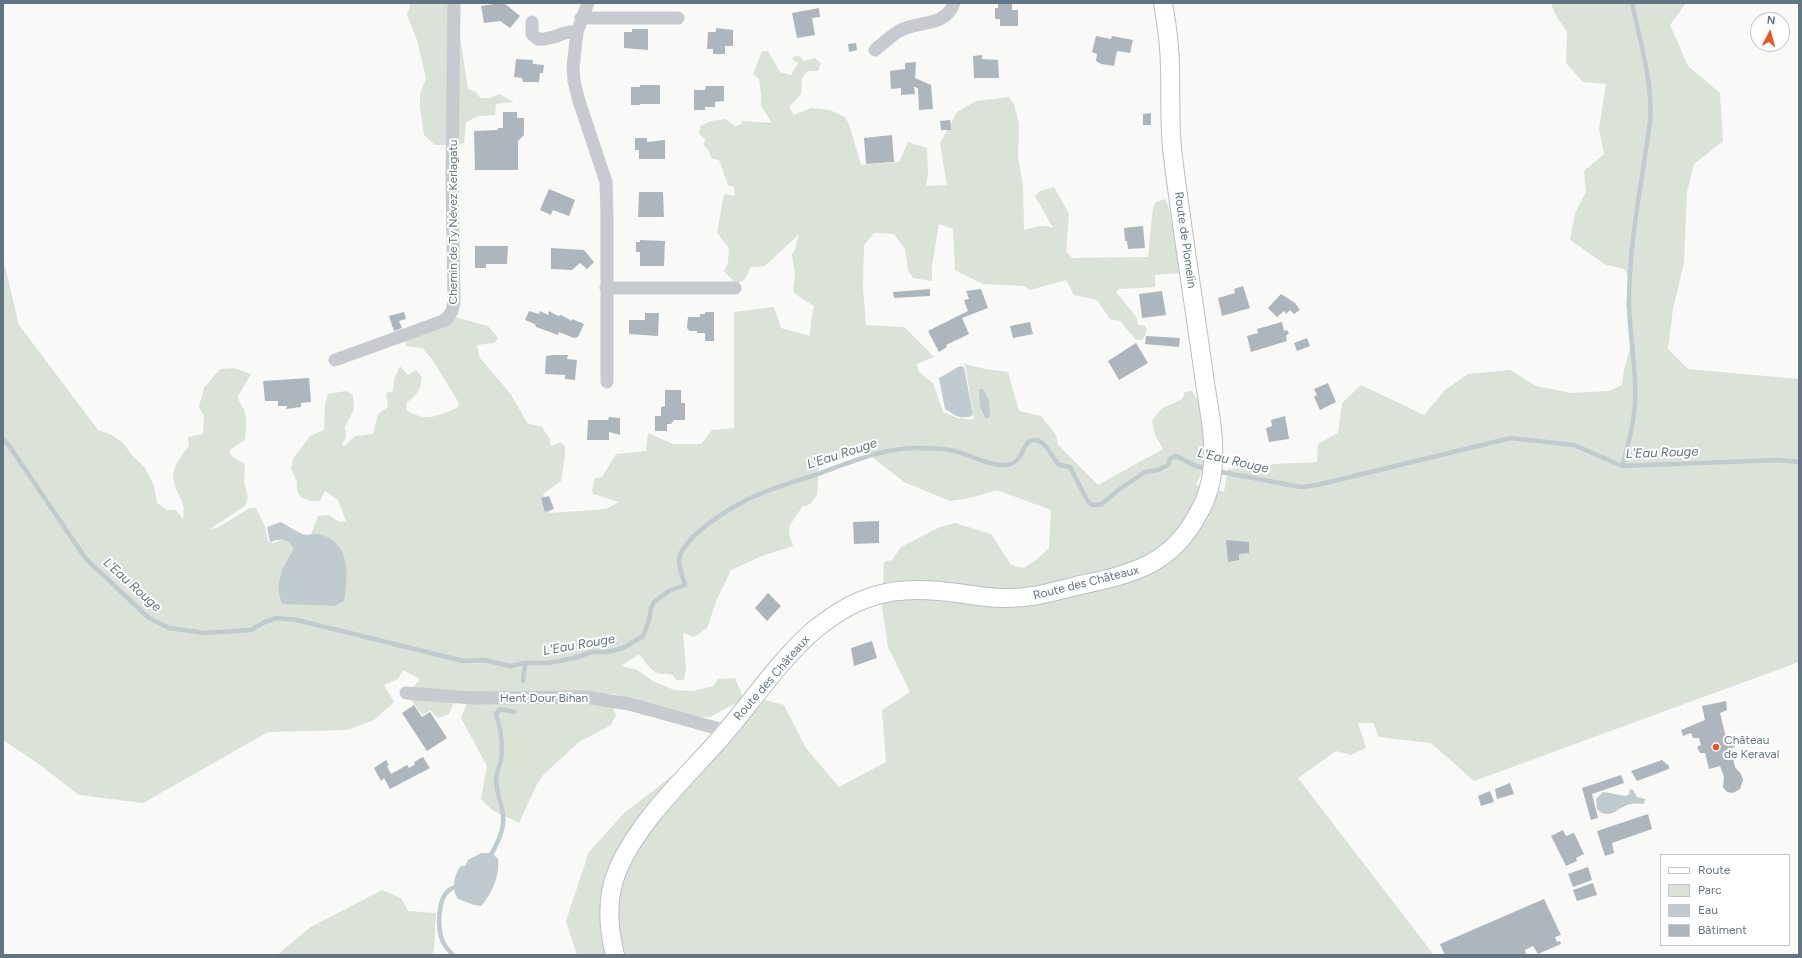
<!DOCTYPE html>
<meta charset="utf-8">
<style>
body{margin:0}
#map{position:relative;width:1802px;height:958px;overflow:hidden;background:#f9f9f7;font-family:Figtree,sans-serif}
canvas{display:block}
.frame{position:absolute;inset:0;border:4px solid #627584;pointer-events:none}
.legend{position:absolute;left:1660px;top:854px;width:130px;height:92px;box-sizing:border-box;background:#fff;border:1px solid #c0c8ce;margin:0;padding:5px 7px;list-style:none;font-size:12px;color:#627584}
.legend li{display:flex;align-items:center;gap:8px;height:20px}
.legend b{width:20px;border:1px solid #c0c8ce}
.north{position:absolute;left:1750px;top:12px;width:40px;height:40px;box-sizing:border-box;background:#fff;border:1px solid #c0c8ce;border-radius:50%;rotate:6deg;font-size:11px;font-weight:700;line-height:16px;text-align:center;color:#627584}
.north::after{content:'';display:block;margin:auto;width:14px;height:18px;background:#ee5222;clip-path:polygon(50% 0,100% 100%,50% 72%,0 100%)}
</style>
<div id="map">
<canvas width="1802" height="958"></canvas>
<div class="frame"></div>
<ul class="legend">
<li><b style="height:5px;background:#fff"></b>Route</li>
<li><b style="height:11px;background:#dbe2d7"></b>Parc</li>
<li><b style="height:11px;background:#bfcbcf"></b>Eau</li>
<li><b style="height:11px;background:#adb6bc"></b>Bâtiment</li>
</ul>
<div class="north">N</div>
</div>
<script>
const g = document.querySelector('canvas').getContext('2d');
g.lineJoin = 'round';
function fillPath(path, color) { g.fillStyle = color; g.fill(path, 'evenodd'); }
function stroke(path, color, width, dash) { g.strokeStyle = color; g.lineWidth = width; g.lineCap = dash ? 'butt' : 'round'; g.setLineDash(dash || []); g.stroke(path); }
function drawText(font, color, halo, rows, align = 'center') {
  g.font = font + ' Figtree,sans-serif'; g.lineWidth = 4; g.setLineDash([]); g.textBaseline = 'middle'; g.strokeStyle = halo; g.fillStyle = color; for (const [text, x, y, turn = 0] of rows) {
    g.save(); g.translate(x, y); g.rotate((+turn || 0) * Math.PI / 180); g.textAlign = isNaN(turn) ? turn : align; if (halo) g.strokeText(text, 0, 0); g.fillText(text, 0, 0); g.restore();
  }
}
const green = new Path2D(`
 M411,3H455L468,89L476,92L480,98H490L499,94L514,102L496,104L495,115L478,116L466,122L464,143L459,145H435L424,135L420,107V94L426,78L417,40L407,15Z
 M1551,3H1686L1670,25L1688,66L1720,93L1723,141L1694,164L1687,192L1684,263L1673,309L1668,349L1688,369L1799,379V662L1474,781L1431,743L1379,737L1373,723H1358L1366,748L1350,755L1336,751L1298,778L1434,955H577L566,921L589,852L624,813L689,763L740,729L765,700L784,705L806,748L839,787L886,762L882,710L910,692L888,647L882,607L884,562L892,560L901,547L940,527L955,523L991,534L1011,565L1024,568L1036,560L1049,548L1051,510L997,490L970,498L950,501L904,482L863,450L819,468L817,495L810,504L802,507L790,525L789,534L793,546L762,556L731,570L717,599L707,628L694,637L683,633L686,667L684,680H676C671,670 665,676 657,673C650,670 644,660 639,654L621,666L637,670L653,681L674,690L694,691L713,686L718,679L735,678L742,694L740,701L710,717H701L687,715L614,694H601L611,704L616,715L611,725L579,742L543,775L536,786L519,823L492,810L481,799L487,766L461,718L468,701L456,698L449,714L438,718L430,710L423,715L407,695L420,679L403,670L398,679L384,685L394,702L374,720L347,730L268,732L143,803L79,795L36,762L3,740V258L19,325L98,430L112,435L124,444L131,454L145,468L154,486L157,503L167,510H176L183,519C186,504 180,499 175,486C169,471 180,457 189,446L188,437L203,434L204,416L199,407L204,388L220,369L234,368L251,374L238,396C239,403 242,405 244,410C248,420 246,430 245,440L231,449L229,453L234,458L245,464L244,482L248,498L245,506L210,529L217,528L250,508H256L265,527L268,542L274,543L283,539L290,542L295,549L286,560L279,586L345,591L346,565L320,535L311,534L318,516L329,515L339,522L346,521L338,500L325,491L320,501H310L301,497L297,491V482L291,469L293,459L310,436L324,430L325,404L328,394L346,391L353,395L354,409L345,427L346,437L342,444L345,446L355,436L373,434L378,414L388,407L386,393L393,391L394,380L400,366L408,375L416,370L422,377C421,388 417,396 407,402L406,410C428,423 435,416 457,408L459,403L432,359L422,348L406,346V341L455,317L488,326L498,338L494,343L477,345L479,357L510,393L528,424L541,426L550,439V444L552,446L560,442L565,446V455L561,481L543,494L550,513L606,509L619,502L593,494L592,490L595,478L602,477L616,454L646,451L648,433L673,444H701L712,430L734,428V312L774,307L781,328L810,336L811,321L814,306L798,296L793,291L795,273L792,254L795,250L799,234L765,266L750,267C747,276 746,281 736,284L724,271L728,263L729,248L717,233L724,194L735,196L734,187L728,185L719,160L712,159L708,149L704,146L705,139L699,134L700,126L711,121L725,119L735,126L740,125L743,121L772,123L761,106V95L759,79L753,74L762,51H768L780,72L791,75L798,63L792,59L795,56L801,57L804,61L815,58L821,63L818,71H808L802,78L801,94L789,107L794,115L811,108L830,110L845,117L849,124L861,165L899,162L908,142L927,148L928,174L926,186L947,185L940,143L957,112L976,101L1009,97L1014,104L1019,124L1018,157L1023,186L1024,230C1035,227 1042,224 1053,228L1035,196L1040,191L1054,187L1069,214L1066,251L1072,258L1148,257L1153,207L1156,202L1165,199L1169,208L1181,273L1155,275V287L1119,289L1116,292L1137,318L1138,325H1144L1147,329L1143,340H1136L1120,321L1110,319L1097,300L1074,295L1066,280L1030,290L1024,286L983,284L955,270L953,229L939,224L932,266V281L913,278L908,271L905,249L894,234L874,233L864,245L863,287L866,325L904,327L934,357L917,364L918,371L933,383L943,412L958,418L974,420L965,364L985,369L1008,372L1019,411L1041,416L1056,435L1058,445L1098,485L1163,449L1155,435L1152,421L1161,409L1182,399L1185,392L1192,391L1200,404L1205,419V464L1196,485L1224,492L1228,469L1255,468L1275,464L1317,462L1318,444L1338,433L1342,403L1361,385L1424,415L1445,390L1468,374L1510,370L1536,386L1572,393L1609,391L1622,385L1624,370L1633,337L1626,305L1630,279L1624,269L1606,265L1570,240L1575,213L1586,192L1584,171L1604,154L1599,129L1606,84L1583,82L1566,63L1567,32L1555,14Z
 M382,890L401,898L408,911L436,913L434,950L432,955H277L309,928Z`);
const water = new Path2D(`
 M960,366L964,367L973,415C961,421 955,415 945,409L939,378Z
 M979,389H983L989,401L990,417L986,419L980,407Z
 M281,522C288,526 294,530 300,533C306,537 315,532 322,535C351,544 348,577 344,601L335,606L283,604C272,587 284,563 294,549C288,538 281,538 270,542L267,527Z
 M1630,789L1633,790L1637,797L1645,799L1644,804C1640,804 1636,803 1631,804C1619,806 1609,822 1597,809L1596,799L1603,792L1626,796L1629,794Z
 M481,853H492L498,859C500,875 492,894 481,906L474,905L458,899C451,890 454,874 461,866H465L468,860Z`);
const stream = new Path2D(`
 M3,439L10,447L86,559L149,618L169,628L205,633L251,630L265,622L277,618L297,620L463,661L484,660L510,666L525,663H548L574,658L592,652H607L623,648L643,636L649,620L651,608L654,602L669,591L685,585C683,578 678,565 679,558C685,537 721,514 739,504C762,491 790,483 815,475C848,463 882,448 917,448C928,448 940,448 950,450C967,453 986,465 1003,465C1026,466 1020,439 1035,440C1046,440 1052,458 1059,465L1070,467L1087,500L1092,505L1102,504L1117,491L1145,472L1158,470L1168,465L1170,459L1176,456L1196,466L1209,469
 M1622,466C1628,445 1634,424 1635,402C1637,368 1629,335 1629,302C1629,258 1636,213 1643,170C1645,154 1648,138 1650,122C1653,82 1640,42 1632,3
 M1216,471L1301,487L1317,485L1511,438L1574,445L1622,466L1777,460L1799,462
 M523,681L525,663
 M489,858C496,846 505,830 503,815C501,802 496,791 496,778C496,772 500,766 501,760C503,745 501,729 496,714L500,709L514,712
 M453,955C448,950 443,944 441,937C438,926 438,899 448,891C450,889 456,887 459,885`);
const building = new Path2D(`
 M501,3H504L520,16L510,28L500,21L484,23L481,6Z
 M998,3H1012V10H1018V26H1000V19H995V8H998Z
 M819,8L820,17L812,18L815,35L797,38L792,13Z
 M716,28L733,30V46H725V54H713V49H707L708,32H716Z
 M632,29H648V50L624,48V32H632Z
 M1096,36L1111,39L1112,36L1133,40L1130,53L1117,51L1114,66L1101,64L1096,61L1097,54L1092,52Z
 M856,43L857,50L849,52L848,44Z
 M982,55V59L998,60L999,78H974L973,56Z
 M516,59L533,60V64L544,65L543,73H540L539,82H523L522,78L514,77Z
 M916,62L915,78L931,85L933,109L919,110L918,88H916V87H914L915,94L901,95V88L891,89L890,71L905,69V63Z
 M640,85H660V104H640V105H631V87H640Z
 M706,86H724V101L715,102V107H705V110H694V90H705Z
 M503,112H517V118H524V135L518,141V170H475L474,131L498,130V128H503Z
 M1151,113V125H1143V114Z
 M950,120L951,130H941L940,121Z
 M892,135L894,162L866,164L864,138Z
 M635,138H647V142L665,140V159H639V150H635Z
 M549,189L575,200L569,216L553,210L551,215L540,210Z
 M639,192H663L664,217H638Z
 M1143,226L1145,248L1128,249L1127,241H1125L1124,228Z
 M640,240L665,241L664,266H640V252H636V242H640Z
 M475,246H508L507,264H486V268H475Z
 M551,248L584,250L594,262L587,269L580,263L572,270L551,269Z
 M1243,286L1250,308L1222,316L1218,298L1235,293L1234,289Z
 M930,289V296L894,298L893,292Z
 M981,289L988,308L962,318L969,334L946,345L947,347L939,352L928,331L968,311L964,300L969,299L966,291Z
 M1162,291L1166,315L1142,318L1139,294Z
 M1281,294L1295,303L1300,310L1294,314L1290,310L1286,314L1284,311L1277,317L1268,308Z
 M529,311L539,314L540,311L548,315L549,311L558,316L561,315L572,321V319L584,324L578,337L574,338L559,332L558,335L536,327L535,324L525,320Z
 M404,312L406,319L399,321L402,328L394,331L389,316Z
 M705,312H714V341H705V333H697V331H690L687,328L688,317H700V314H705Z
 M645,313H659L658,336L629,334V320H645Z
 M1030,322L1033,334L1013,338L1010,326Z
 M1282,322L1284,331L1287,330L1289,334L1286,335L1287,341L1251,352L1247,336L1258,333L1257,329Z
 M1146,336L1180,338L1179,347L1145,344Z
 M1307,338L1310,346L1297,351L1294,343Z
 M1136,343L1148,363L1119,380L1108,361Z
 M554,355H568L567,359L577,360L575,380L565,379V375L545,374L546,356Z
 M309,378L311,402L301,403V407L286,409L287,406H278V401H265L263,381Z
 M1328,383L1336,402L1320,410L1314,397L1317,395L1314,389Z
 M665,390H681V403H685V420H674L671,424H667V431H655V416H661V407L665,406Z
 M1285,416L1289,439L1269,442L1266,428L1272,426L1271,420Z
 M609,417L620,418V435L609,432V440H587L588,420H608Z
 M549,496L554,509L545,512L541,498Z
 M879,521V543L854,544L853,522Z
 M1226,540L1249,542V553L1239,554V560L1228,562Z
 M768,593L781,606L767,621L755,608Z
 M872,641L877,658L854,666L851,648Z
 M1726,701L1727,710L1720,713L1727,741L1732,739L1735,747L1731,748L1735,767L1741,774L1743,780L1740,789L1733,793L1727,792L1723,787L1724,777L1720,766L1709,769L1705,753H1700L1697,747L1701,745L1699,738H1693L1691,733L1683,736L1681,730L1705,720L1702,706Z
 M414,705L422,717L430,712L447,738L427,751L402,713Z
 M423,757L430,768L390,789L384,778L381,781L374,768L386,760L389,765L387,766L391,774L407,765L409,768L415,764L414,762Z
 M1662,760L1669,766V769L1637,781L1631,771Z
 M1621,775L1624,783L1592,794L1598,818L1591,820L1582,788Z
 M1510,783L1514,794L1497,799L1495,789Z
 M1490,791L1494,802L1481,806L1478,796Z
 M1648,814L1652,829L1612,843L1614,853L1605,856L1597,831Z
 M1563,830L1566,836L1574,833L1584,854L1576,858L1577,861L1566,866L1551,836Z
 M1588,867L1592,880L1573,887L1568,874Z
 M1593,883L1597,895L1577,901L1573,890Z
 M1544,899L1561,935L1555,937L1557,942L1560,941L1561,944L1538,954L1533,946L1525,950L1526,955H1445L1440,944Z`);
const street = new Path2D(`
 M588,3L577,32L573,67L574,81L579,101L606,182L607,217V382
 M581,18H678
 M532,22V34L538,39C553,41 563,30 577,32
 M875,50C884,43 892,34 903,29C922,21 946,26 954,3
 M606,288H735
 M335,360L443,321C451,316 453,310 454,301L452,181L454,3
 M406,693L472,698L585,697L629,704L727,731`);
const secondary = new Path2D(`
 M615,955C608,927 606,896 618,869C640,818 689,775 725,733C754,699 780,660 813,631C830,617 849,604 871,597C897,588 929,589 957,593C973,595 988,598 1004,598C1029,599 1052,592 1076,586C1130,574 1170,567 1198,514C1207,499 1212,481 1213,463C1215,434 1208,405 1204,376C1194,303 1182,230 1173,157C1169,128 1171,99 1170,70C1170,47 1167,25 1163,3`);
const markers = [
 [1716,747,4,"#ee5222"]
];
const streetNames = [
 ["Chemin de Ty Névez Kerlagatu",453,222,-90],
 ["Route de Plomelin",1185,240,82],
 ["Route des Châteaux",1086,583,-14],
 ["Route des Châteaux",772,678,-49],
 ["Hent Dour Bihan",544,698]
];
const poiNames = [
 ["Château",1724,740],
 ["de Keraval",1724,754]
];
const waterNames = [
 ["L'Eau Rouge",1662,453,-2],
 ["L'Eau Rouge",842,454,-18],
 ["L'Eau Rouge",1233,461,13],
 ["L'Eau Rouge",132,585,42],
 ["L'Eau Rouge",579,645,-10]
];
fillPath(green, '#dbe2d7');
fillPath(water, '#bfcbcf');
stroke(stream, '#bfcbcf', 4.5);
fillPath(building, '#adb6bc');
stroke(secondary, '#b9bfc3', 20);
stroke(street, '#c7cbcf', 13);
stroke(secondary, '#fff', 18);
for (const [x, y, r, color] of markers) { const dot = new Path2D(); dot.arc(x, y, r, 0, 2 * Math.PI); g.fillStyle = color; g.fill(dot); stroke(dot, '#fff', 1.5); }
drawText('12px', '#627584', '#fff', streetNames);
drawText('12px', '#627584', '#fff', poiNames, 'left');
drawText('italic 13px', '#5e757d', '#fff', waterNames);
</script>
